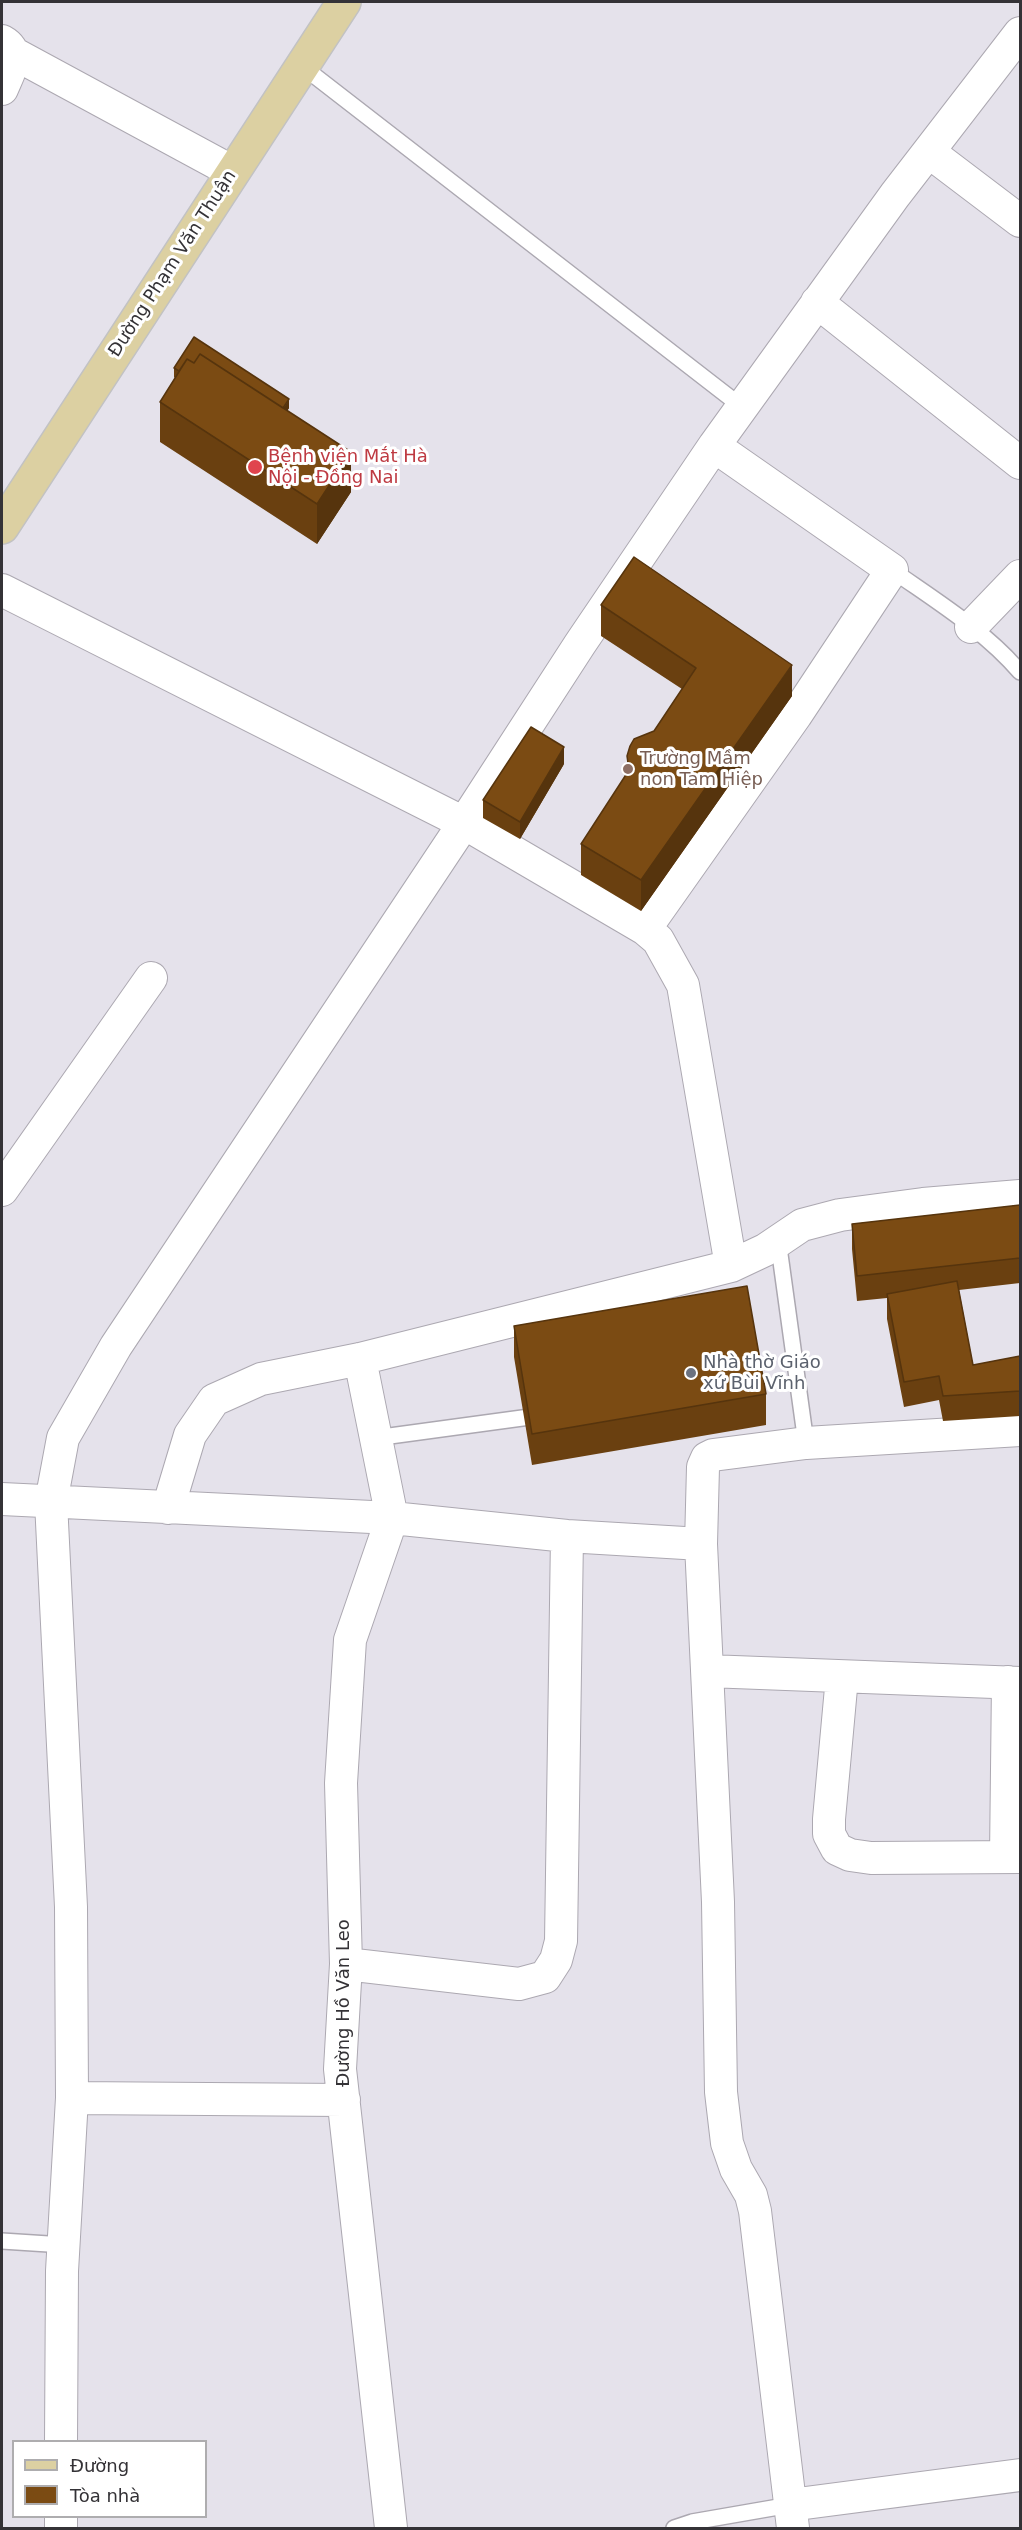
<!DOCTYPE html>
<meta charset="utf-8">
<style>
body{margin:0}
#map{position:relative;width:1022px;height:2530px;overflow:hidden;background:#e5e2eb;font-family:"DejaVu Sans",sans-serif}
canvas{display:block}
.frame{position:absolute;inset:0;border:3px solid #343236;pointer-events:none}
.legend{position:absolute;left:12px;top:2440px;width:195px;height:78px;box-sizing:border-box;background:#fff;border:2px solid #aeadaf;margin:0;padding:8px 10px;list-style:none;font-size:18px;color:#343236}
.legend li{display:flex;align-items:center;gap:12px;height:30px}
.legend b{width:30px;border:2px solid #aeadaf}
</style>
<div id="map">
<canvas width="1022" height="2530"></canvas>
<div class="frame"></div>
<ul class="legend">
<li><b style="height:8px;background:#dcd0a2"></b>Đường</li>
<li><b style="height:16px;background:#7b4b13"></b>Tòa nhà</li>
</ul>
</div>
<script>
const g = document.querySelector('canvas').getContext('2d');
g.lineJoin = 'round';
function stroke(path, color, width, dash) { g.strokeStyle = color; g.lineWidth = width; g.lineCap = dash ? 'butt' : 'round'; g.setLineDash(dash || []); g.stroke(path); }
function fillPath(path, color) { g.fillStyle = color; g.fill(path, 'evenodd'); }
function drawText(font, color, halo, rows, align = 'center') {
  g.font = font + ' "DejaVu Sans",sans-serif'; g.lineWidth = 6; g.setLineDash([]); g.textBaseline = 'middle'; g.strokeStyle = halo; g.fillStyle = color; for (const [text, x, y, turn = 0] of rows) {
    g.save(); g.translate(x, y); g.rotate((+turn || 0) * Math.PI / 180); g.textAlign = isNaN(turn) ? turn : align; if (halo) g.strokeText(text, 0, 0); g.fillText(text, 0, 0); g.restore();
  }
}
const service = new Path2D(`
 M302,66L742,407
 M892,570C936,601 985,631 1020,672
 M778,1240L806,1443
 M375,1438L537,1416
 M2,2241L64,2245
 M674,2528L692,2522L790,2505`);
const minor = new Path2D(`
 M2,41C22,52 9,72 2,89
 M13,53L233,172
 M929,152L1020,221
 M817,302L1020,463
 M2,590L464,823L645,929L658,940L683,985L731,1266
 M971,627L1020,576
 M645,929L796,715L892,570L714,446
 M2,1190L151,978
 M360,1359L392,1518
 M2,1499L392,1518L567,1536L701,1544L703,1467L707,1458L713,1455L806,1443L1020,1430
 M168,1508L190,1435L214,1400L261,1379L360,1359L731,1266L765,1250L802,1225L840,1215L923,1204L1020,1196
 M701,1544L718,1902L721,2092L727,2143L736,2169L751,2195L755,2211L793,2528
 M708,1671L1020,1683
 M842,1677L829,1819V1834L837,1849L850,1855L871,1858L1020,1857
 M1006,1857L1008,1682
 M346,1964L519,1984L545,1977L556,1960L561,1941L567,1536
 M72,2098L344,2100
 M61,2442L62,2271L72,2098L71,1907L51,1502L63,1438L116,1346L464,823L580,644L714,446L895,195L1020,33
 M790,2505L1020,2475
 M61,2528V2516
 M391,2528L340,2069L346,1964L341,1783L350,1640L392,1518`);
const primary = new Path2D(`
 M2,527L344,2`);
const wall = new Path2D(`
 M174,368L289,408L287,411L351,492L317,544L160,442V402L175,378L174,377Z
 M601,605L792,696L641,911L581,875V844L627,774V756L654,731L682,689L601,636Z
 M564,764L520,839L483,818V800Z
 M1020,1205V1283L959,1290L973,1365L1020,1356V1416L943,1421L939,1400L904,1407L887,1319V1298L857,1301L852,1249V1224Z
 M514,1326L766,1394V1425L532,1465L514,1357Z`);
const shadedWall = new Path2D(`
 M289,399V408L270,439V430Z
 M351,452V492L317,544V504Z
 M792,665V696L641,911V880Z
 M564,747V764L520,839V822Z`);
const building = new Path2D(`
 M194,337L289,399L283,408L200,354L194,363L187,359L179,371L174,368Z
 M200,354L351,452L317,504L160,402L187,359L194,363Z
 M634,557L792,665L641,880L581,844L629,770L627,756L630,746L634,739L654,731L696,668L601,605Z
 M531,727L564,747L520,822L483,800Z
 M1020,1205V1258L857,1276L852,1224Z
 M957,1281L973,1365L1020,1356V1391L943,1396L939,1376L904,1382L887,1294Z
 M747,1286L766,1394L532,1434L514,1326Z`);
const markers = [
 [255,467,8,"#e0444e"],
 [628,769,6,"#8d6e63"],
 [691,1373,6,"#6b7280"]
];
const streetNames = [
 ["Đường Phạm Văn Thuận",173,264,-57],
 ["Đường Hồ Văn Leo",344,2003,-90]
];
const healthNames = [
 ["Bệnh viện Mắt Hà",268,457],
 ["Nội - Đồng Nai",268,478]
];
const educationNames = [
 ["Trường Mầm",640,759],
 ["non Tam Hiệp",640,780]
];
const worshipNames = [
 ["Nhà thờ Giáo",703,1363],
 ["xứ Bùi Vĩnh",703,1384]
];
stroke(service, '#aca8b1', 18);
stroke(minor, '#aca8b1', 34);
stroke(primary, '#c2c2c3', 36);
stroke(service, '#fff', 15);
stroke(minor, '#fff', 32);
stroke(primary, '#dcd0a2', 33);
fillPath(wall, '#6a4010');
fillPath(shadedWall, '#56340d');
fillPath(building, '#7b4b13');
stroke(building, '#56340d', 1.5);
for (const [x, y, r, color] of markers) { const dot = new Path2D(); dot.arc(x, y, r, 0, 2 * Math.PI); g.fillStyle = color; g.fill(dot); stroke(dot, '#fff', 2); }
drawText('18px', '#343236', '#fff', streetNames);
drawText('18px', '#be3a42', '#fff', healthNames, 'left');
drawText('18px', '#785e54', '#fff', educationNames, 'left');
drawText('18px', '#5b616d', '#fff', worshipNames, 'left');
</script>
